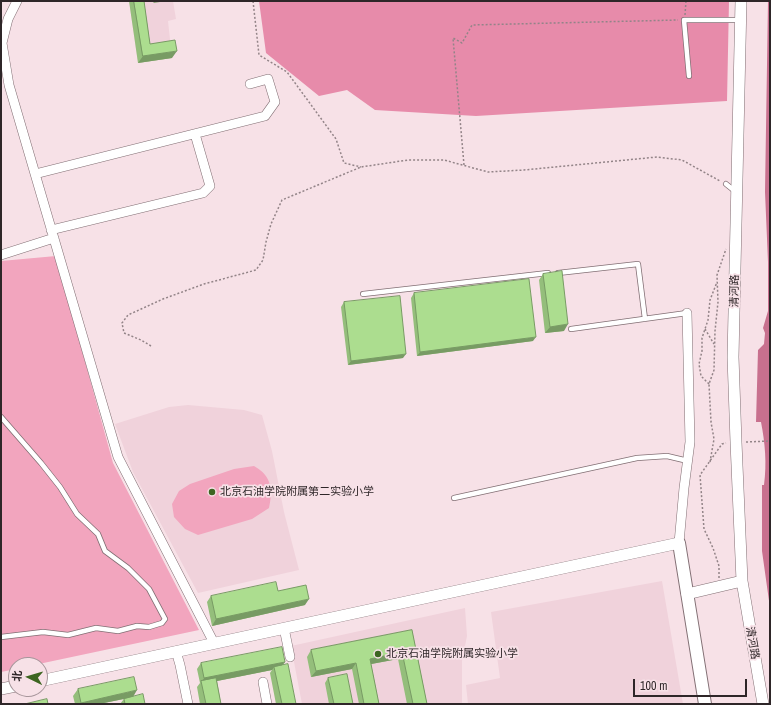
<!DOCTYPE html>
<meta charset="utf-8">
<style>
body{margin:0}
#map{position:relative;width:771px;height:705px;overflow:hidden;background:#f7e1e7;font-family:"Archivo Narrow","Noto Sans SC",sans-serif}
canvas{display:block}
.frame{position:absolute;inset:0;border:2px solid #2e2628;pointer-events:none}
.north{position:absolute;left:8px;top:657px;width:40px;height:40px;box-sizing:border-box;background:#f7e1e7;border:1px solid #a7969b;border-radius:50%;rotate:275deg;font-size:11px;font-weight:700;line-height:16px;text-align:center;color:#2e2628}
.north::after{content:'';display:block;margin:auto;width:14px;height:18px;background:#3d6521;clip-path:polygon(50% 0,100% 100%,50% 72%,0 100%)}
.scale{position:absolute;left:633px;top:679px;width:114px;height:18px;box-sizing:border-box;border:2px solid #2e2628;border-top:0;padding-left:5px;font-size:12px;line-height:14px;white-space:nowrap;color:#2e2628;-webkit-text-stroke:3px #f7e1e7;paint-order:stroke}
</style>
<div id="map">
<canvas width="771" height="705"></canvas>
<div class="frame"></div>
<div class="north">北</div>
<div class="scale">100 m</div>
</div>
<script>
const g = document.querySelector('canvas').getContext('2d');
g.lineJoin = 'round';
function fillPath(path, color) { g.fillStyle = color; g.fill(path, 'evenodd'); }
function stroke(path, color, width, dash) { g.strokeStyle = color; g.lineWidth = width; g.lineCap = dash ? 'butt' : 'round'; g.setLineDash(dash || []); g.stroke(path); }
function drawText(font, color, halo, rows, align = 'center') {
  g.font = font + ' "Archivo Narrow","Noto Sans SC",sans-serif'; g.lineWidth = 3.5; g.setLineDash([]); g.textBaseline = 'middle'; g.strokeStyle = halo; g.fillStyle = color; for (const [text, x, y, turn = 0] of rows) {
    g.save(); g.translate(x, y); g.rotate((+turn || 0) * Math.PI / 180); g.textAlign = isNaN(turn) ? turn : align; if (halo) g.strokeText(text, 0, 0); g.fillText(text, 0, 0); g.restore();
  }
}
const built = new Path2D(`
 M129,1H173L176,19L168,21L172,58L138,63Z
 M188,405L244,410L262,415L272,451L284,512L299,570L198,593L133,472L115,424L169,407Z
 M662,581L683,704H468L466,685L500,678L491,612Z
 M465,608L467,636L462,661V704H302L291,646Z`);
const green = new Path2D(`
 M56,256L113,463L199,630L34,665H16V669L1,672V261Z
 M254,466C272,476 273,490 269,508L252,519L198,535L185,529L174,517L172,504L179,491L190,484L234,469Z`);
const forest = new Path2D(`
 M259,1H729L727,101L476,116L375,110L347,90L319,96L266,53Z`);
const water = new Path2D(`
 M768,1H770V608L762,551V485H764C767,463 765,443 761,422H756L758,350L764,344L765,333L763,328L768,311V262L765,192Z`);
const path = new Path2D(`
 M253,1L259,55L287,72L336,139L344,163L361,167
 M685,15L686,1
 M464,165L453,38L462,43L472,25L678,20
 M705,329L714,344
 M151,346L141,340L124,333L122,323L128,315L163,299L204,284L256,270L263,260L266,242L271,224L282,200L361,167L408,160H444L488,172L524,170L657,157L682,160L720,181
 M709,384L701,376L699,364L702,351V338L708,320L710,300L717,282
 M746,442L770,441
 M710,462L714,439L711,422L709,384L714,370L715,331L718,302L717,275L726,249
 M719,578V566L713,548L704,529L700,475L722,444L726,443`);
const service = new Path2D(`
 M689,76L684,20H741
 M726,184L736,192
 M558,273L638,264L645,319
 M363,294L548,273
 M571,329L687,313
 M1,417L41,463L60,487L77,514L98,534L105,551L128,568L149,589L165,619L162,623L149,627L137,626L118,631L96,628L68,635L43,632L1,637
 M454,498L637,458L667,456L688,461`);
const minor = new Path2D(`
 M17,1L8,19L2,43L9,85L118,457L214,643
 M35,174L265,116L275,102L268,79L250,84
 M51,230L203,193L210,186L195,134
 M1,255L54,238
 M679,543L684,488L690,442L687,313
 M284,628L290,657
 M176,651L180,665L188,704
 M263,682L267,704`);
const tertiary = new Path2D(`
 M741,1L733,357L736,442L742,581
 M687,594L742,581L763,704
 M40,681L679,543
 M1,689L16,686`);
const secondary = new Path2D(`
 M679,543L705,704`);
const wall = new Path2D(`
 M129,1H144L150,44L172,58L138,63Z
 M543,274L564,331L545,333L539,280Z
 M414,293L533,341L417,356L411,298Z
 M344,302L403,358L348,365L341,307Z
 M278,591L305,605L212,626L207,602L211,596Z
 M412,630L427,704H407L398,659L371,664L379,704H359L352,669L311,677L307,657L311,650Z
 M285,662L282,665L296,704H276L270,673L272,670L217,681L221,704H200L197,687L200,683L197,669L201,663Z
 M328,678L353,704H329L325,683Z
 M78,689L133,696L145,704H120L124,699L99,704H75L73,696Z`);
const shadedWall = new Path2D(`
 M155,1H167L153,3Z
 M177,51L172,58L138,63L143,56Z
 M568,324L564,331L545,333L550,327Z
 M536,337L533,341L417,356L420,352Z
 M406,354L403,358L348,365L351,361Z
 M309,599L305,605L212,626L216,619Z
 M402,652L398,659L366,665L370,659Z
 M285,662L280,668L274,667L272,670L202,684V682L204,678Z
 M356,663L352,669L311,677L316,671Z
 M137,690L133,697L99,704H80L81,703Z`);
const building = new Path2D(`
 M134,1H144L150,44L175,40L177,51L143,56Z
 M562,271L568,324L550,327L543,274Z
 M529,279L536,337L420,352L414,293Z
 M400,296L406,354L351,361L344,302Z
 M276,582L278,591L306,585L309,599L216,619L211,596Z
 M412,630L427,704H413L402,652L370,659L379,704H364L356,663L316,671L311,650Z
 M282,647L285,662L204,678L201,663Z
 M288,664L296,704H282L274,667Z
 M347,674L353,704H334L328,678Z
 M134,677L137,690L81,703L78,689Z
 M216,678L221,704H206L201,681Z
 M143,694L145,704H125L124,699Z
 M47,699L48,704H25Z`);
const markers = [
 [212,492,4,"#3d6521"],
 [378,654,4,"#3d6521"]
];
const streetNames = [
 ["清河路",735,291,-89],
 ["清河路",752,643,80]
];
const poiNames = [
 ["北京石油学院附属第二实验小学",220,492],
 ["北京石油学院附属实验小学",386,654]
];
fillPath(built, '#f0d2db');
fillPath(green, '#f2a5be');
fillPath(forest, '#e78baa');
fillPath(water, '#c8708e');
stroke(service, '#826f74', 6);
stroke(minor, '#826f74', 10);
stroke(tertiary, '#826f74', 12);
stroke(secondary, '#826f74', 14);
stroke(path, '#938488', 1.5, [2, 2]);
stroke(service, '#fff', 4.5);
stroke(minor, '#fff', 9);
stroke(tertiary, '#fff', 11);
stroke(secondary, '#fff', 12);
fillPath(wall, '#94be7b');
fillPath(shadedWall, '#789b64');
fillPath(building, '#acdd8f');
stroke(building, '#789b64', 1);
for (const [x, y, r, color] of markers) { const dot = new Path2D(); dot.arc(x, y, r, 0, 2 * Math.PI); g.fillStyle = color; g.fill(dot); stroke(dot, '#f7e1e7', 1.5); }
drawText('11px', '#2e2628', '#f7e1e7', streetNames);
drawText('11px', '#2e2628', '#f7e1e7', poiNames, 'left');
</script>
